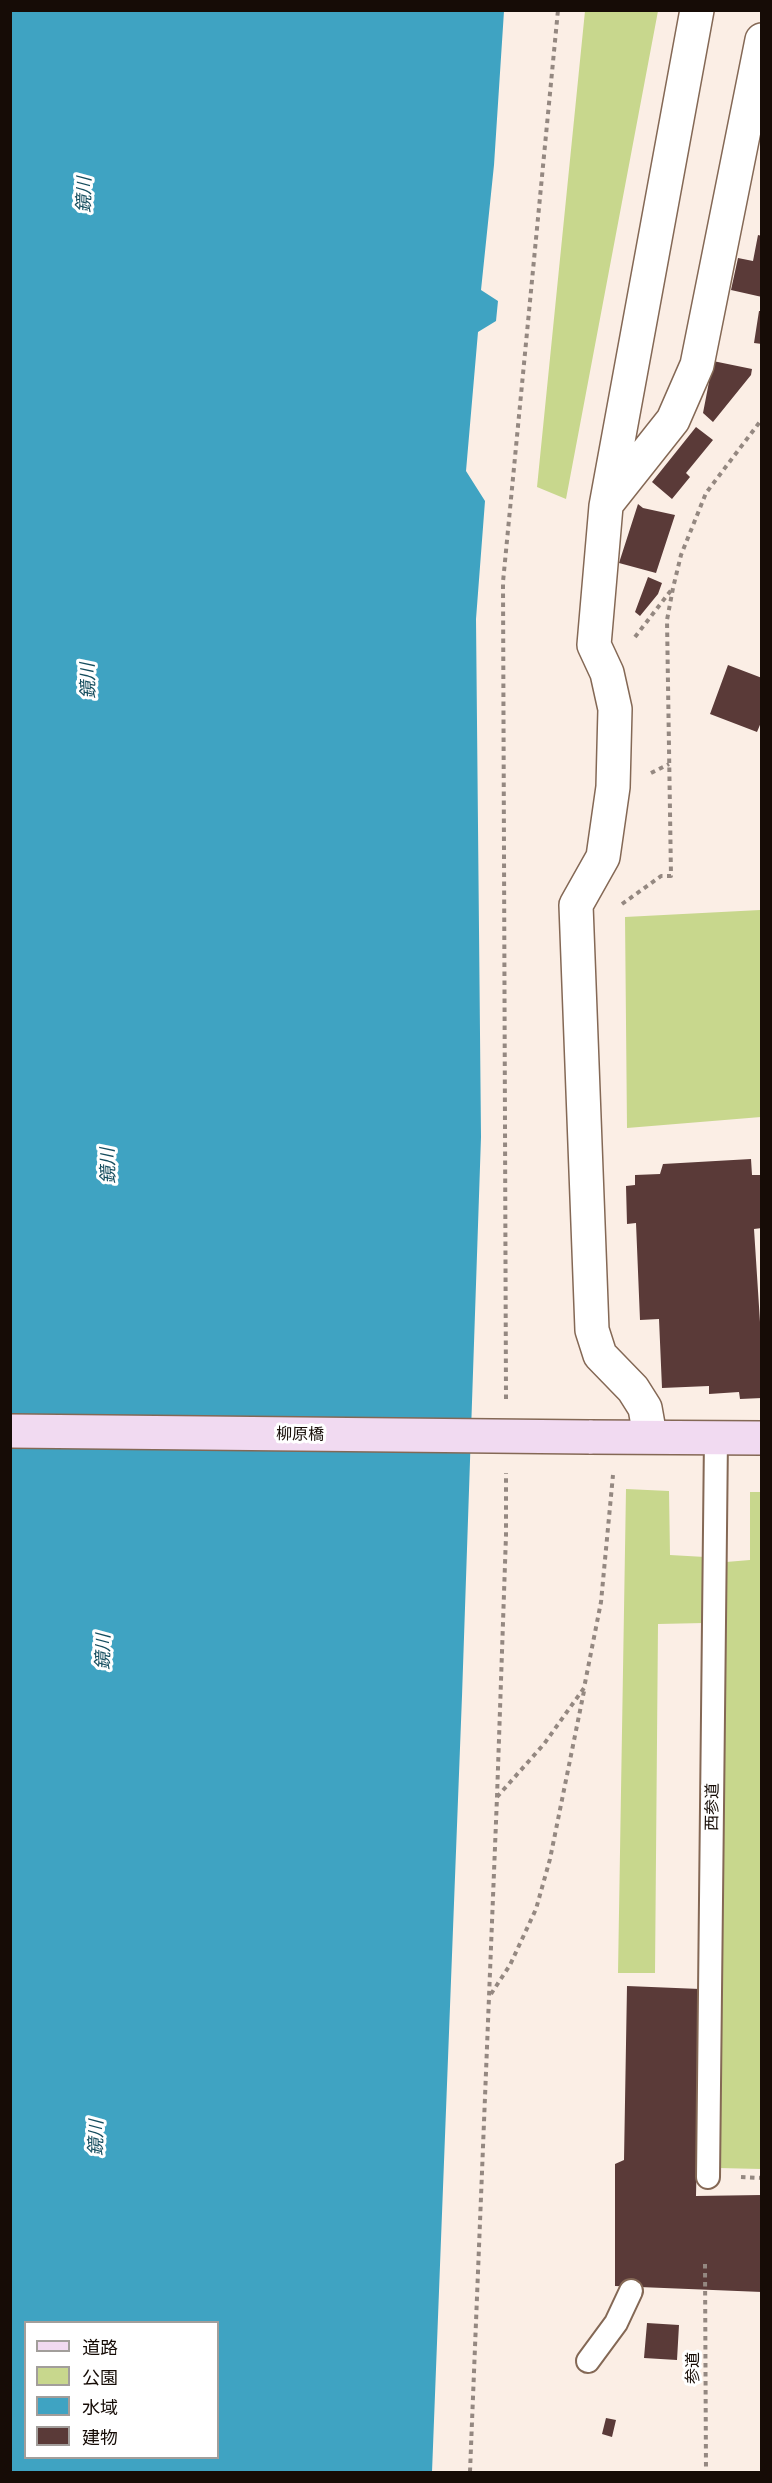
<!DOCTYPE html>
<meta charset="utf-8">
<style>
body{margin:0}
#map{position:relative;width:772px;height:2483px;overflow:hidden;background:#fbeee5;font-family:Commissioner,"Noto Sans JP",sans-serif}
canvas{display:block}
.frame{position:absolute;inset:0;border:12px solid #160c06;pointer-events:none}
.legend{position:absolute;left:24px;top:2321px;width:195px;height:138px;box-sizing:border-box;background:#fff;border:2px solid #a29e9b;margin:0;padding:8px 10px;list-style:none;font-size:18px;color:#160c06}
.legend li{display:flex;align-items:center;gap:12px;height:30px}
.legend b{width:30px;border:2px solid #a29e9b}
</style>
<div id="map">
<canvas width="772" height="2483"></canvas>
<div class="frame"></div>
<ul class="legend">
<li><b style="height:8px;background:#f1daf1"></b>道路</li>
<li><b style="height:16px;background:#c8d78d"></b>公園</li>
<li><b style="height:16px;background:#3fa3c2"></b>水域</li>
<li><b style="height:16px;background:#5a3a38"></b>建物</li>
</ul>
</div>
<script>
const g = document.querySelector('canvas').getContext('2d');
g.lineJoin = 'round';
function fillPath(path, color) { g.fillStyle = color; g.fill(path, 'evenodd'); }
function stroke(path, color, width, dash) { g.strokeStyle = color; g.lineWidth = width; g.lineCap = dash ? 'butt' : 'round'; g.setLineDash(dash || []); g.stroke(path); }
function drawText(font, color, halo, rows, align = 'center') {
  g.font = font + ' Commissioner,"Noto Sans JP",sans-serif'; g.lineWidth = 6; g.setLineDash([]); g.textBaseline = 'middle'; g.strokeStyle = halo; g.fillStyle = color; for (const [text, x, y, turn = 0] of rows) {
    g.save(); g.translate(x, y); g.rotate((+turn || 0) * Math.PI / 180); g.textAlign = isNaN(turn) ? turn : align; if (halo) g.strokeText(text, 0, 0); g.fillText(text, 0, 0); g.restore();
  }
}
const green = new Path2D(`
 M585,11H658L566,499L537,487Z
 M760,910L761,1117L627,1128L625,917Z
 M626,1489L669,1491L670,1555L705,1557L704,1623L658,1624L655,1973H618Z
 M750,1492H761V2169L719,2168L726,1562L750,1560Z`);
const water = new Path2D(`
 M11,11H504L494,165L481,290L498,301L496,321L478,332L466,471L485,501L476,619L481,1137L462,1696L432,2472H11ZM26,2322H218V2458H26Z`);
const building = new Path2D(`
 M758,235L762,236V297L731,290L738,258L753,261Z
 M759,311H762V344L754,343Z
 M713,361L752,369L751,375L713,422L703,413Z
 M696,427L713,440L686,473L690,477L672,499L652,482Z
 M638,504L643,508L675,515L656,573L619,563Z
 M648,577L662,583L658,594L640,616L635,612Z
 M728,665L762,678V720L757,732L710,714Z
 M751,1159L752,1175H762V1228L754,1229L762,1353V1398L740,1399L739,1392L709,1394V1386L662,1388L659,1319L640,1320L636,1223L627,1224L626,1186L635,1185V1175L660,1174L663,1164Z
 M627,1986L700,1989L696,2196L762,2195V2292L615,2286V2164L624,2160Z
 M647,2323L679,2325L677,2360L644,2358Z
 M606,2418L616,2420L612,2437L602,2434Z`);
const path = new Path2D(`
 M635,637L672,589
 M651,773L669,764
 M622,904L661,876H671L667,620L673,588L681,555L706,493L762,419
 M506,1399L503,582L558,10
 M497,1797L544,1744L584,1688L601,1602L613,1475
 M491,1994L510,1965L536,1909L550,1859L584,1691
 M741,2177L762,2178
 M705,2264L706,2472
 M470,2472L497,1797L506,1535V1473`);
const lane = new Path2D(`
 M708,2177L716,1437
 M588,2361L616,2323L631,2291`);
const street = new Path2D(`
 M608,502L673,420L697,365L762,40
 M650,1436L645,1408L633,1389L600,1355L592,1330L576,905L603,857L613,787L615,709L607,673L594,645L606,506L697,10`);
const secondary = new Path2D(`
 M589,1437L762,1438`);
const secondaryBridge = new Path2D(`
 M10,1431L589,1437`);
const streetNames = [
 ["柳原橋",300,1434,1],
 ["西参道",712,1807,-89],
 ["参道",693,2368,-90]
];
const waterNames = [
 ["鏡川",84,195,-89],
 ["鏡川",88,681,-92],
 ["鏡川",108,1166,-92],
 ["鏡川",103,1652,-89],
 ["鏡川",96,2138,-89]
];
fillPath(green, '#c8d78d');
fillPath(water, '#3fa3c2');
fillPath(building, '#5a3a38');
stroke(lane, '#846855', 26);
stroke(street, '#846855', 36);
stroke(secondary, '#846855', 36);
stroke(path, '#948881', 4, [4.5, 4.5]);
stroke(lane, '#fff', 22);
stroke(street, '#fff', 33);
stroke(secondary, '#f1daf1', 33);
stroke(secondaryBridge, '#846855', 36, []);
stroke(secondaryBridge, '#f1daf1', 33);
drawText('16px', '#160c06', '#fff', streetNames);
drawText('italic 18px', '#154d5e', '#fff', waterNames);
</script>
